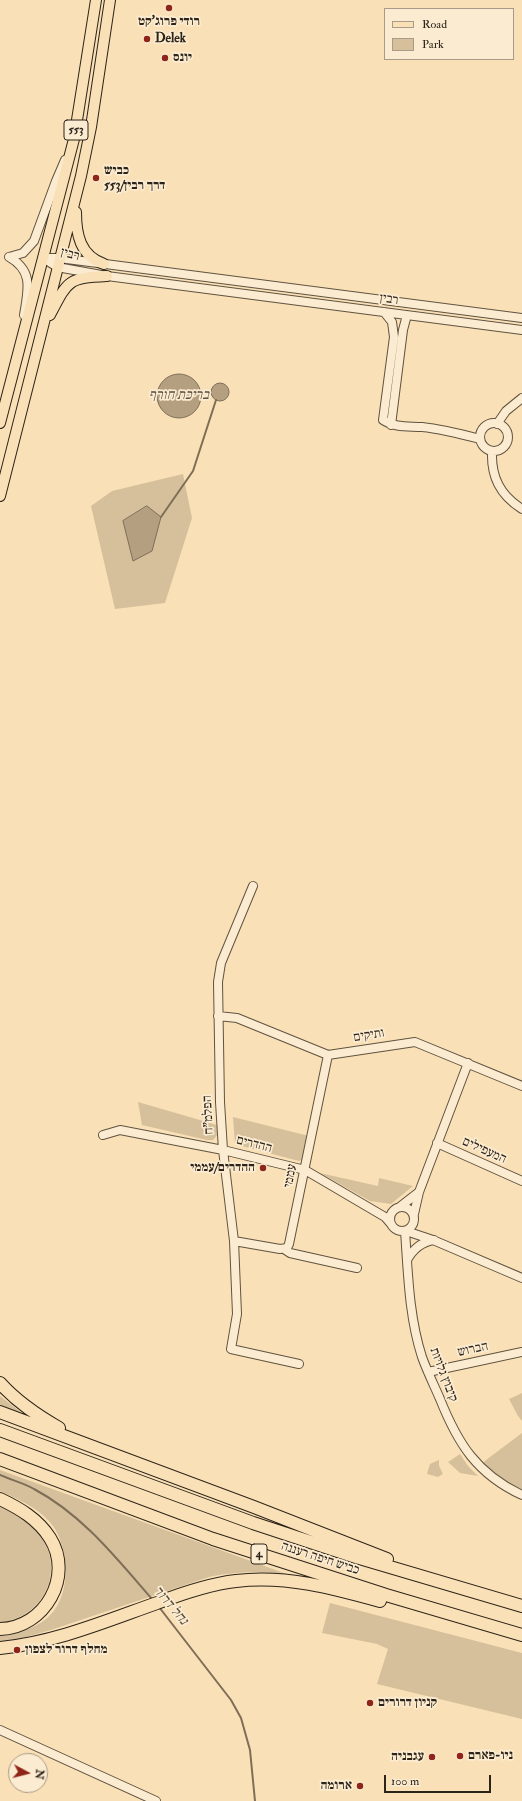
<!DOCTYPE html>
<meta charset="utf-8">
<style>
body{margin:0}
#map{position:relative;width:522px;height:1801px;overflow:hidden;background:#f9e0b6;font-family:"IM FELL Double Pica",serif}
canvas{display:block}
.legend{position:absolute;left:384px;top:8px;width:130px;height:52px;box-sizing:border-box;background:#fbebd0;border:1px solid #a99b87;margin:0;padding:5px 7px;list-style:none;font-size:12px;color:#2d2419}
.legend li{display:flex;align-items:center;gap:8px;height:20px}
.legend b{width:20px;border:1px solid #a99b87}
.north{position:absolute;left:8px;top:1753px;width:40px;height:40px;box-sizing:border-box;background:#fbebd0;border:1px solid #a99b87;border-radius:50%;rotate:97deg;font-size:11px;font-weight:700;line-height:16px;text-align:center;color:#2d2419}
.north::after{content:'';display:block;margin:auto;width:14px;height:18px;background:#8f2418;clip-path:polygon(50% 0,100% 100%,50% 72%,0 100%)}
.scale{position:absolute;left:384px;top:1775px;width:107px;height:18px;box-sizing:border-box;border:2px solid #2d2419;border-top:0;padding-left:5px;font-size:12px;line-height:14px;white-space:nowrap;color:#2d2419;-webkit-text-stroke:3px #fbebd0;paint-order:stroke}
</style>
<div id="map">
<canvas width="522" height="1801"></canvas>
<ul class="legend">
<li><b style="height:5px;background:#f9e0b6"></b>Road</li>
<li><b style="height:11px;background:#d6c09b"></b>Park</li>
</ul>
<div class="north">N</div>
<div class="scale">100 m</div>
</div>
<script>
const g = document.querySelector('canvas').getContext('2d');
g.lineJoin = 'round';
function fillPath(path, color) { g.fillStyle = color; g.fill(path, 'evenodd'); }
function stroke(path, color, width, dash) { g.strokeStyle = color; g.lineWidth = width; g.lineCap = dash ? 'butt' : 'round'; g.setLineDash(dash || []); g.stroke(path); }
function drawText(font, color, halo, rows, align = 'center') {
  g.font = font + ' "IM FELL Double Pica","Frank Ruhl Libre",serif'; g.lineWidth = 3.5; g.setLineDash([]); g.textBaseline = 'middle'; g.strokeStyle = halo; g.fillStyle = color; for (const [text, x, y, turn = 0] of rows) {
    g.save(); g.translate(x, y); g.rotate((+turn || 0) * Math.PI / 180); g.textAlign = isNaN(turn) ? turn : align; if (halo) g.strokeText(text, 0, 0); g.fillText(text, 0, 0); g.restore();
  }
}
const green = new Path2D(`
 M183,474L192,518L165,603L115,609L91,506L112,491Z
 M138,1102L217,1125L218,1134L213,1140H207L142,1125Z
 M233,1117L309,1136L303,1159L299,1161L238,1145L235,1144Z
 M320,1173L378,1186L379,1178L413,1186L391,1204L370,1201Z
 M522,1393V1421L518,1416L509,1399Z
 M0,1396L26,1416L0,1405Z
 M522,1433V1490L498,1477L482,1463Z
 M460,1454L468,1466L478,1476L460,1473L448,1462Z
 M439,1460V1466L443,1474L438,1477L427,1474L430,1464Z
 M0,1470L292,1576C261,1571 241,1571 209,1577L51,1630L15,1640L0,1642V1635C15,1633 34,1629 46,1619C71,1599 70,1555 55,1529C43,1510 20,1500 0,1491Z
 M0,1507C17,1515 36,1526 45,1543C63,1579 39,1619 0,1622Z
 M330,1603L522,1653V1719L377,1684L388,1649L377,1644L322,1633Z`);
const water = new Path2D(`
 M157 396a22 22 0 1 1 44 0a22 22 0 1 1-44 0Z
 M211 392a9 9 0 1 1 18 0a9 9 0 1 1-18 0Z
 M147,506L161,517L152,551L133,561L123,521Z`);
const stream = new Path2D(`
 M161,517L193,471L216,400
 M0,1475C11,1480 24,1483 34,1489C83,1515 117,1559 152,1599
 M159,1607L231,1700L241,1718L250,1750L255,1801`);
const minor = new Path2D(`
 M9,257L23,253L34,241L56,181L65,160
 M9,257C34,271 28,290 24,315
 M43,258L57,267L107,276L522,330
 M43,258H59L522,318
 M384,312L392,322L394,337L383,420C395,428 408,426 422,427C442,429 461,434 480,439
 M480 437a14 14 0 1 1 28 0a14 14 0 1 1-28 0Z
 M497,424L506,411L522,398
 M391,425L403,330L407,315
 M492,451C491,477 500,495 522,509
 M253,886L221,963L218,982L220,1102L223,1150L234,1241L237,1314L231,1349L299,1364
 M218,1016L237,1018L328,1055L415,1042L522,1086
 M103,1135L120,1130L223,1150L305,1170L385,1217L391,1224
 M437,1143L522,1181
 M401,1206L419,1192
 M390 1219a12 12 0 1 1 24 0a12 12 0 1 1-24 0Z
 M414,1214L419,1192L468,1063
 M405,1231C408,1273 409,1317 422,1357C427,1371 434,1385 440,1399C458,1444 477,1474 522,1495
 M406,1231L433,1240L522,1278
 M234,1241L280,1249L287,1248L289,1244L328,1055
 M284,1249L290,1253L357,1268
 M407,1260C413,1249 421,1242 434,1240
 M428,1372L522,1352
 M0,1730L156,1801`);
const major = new Path2D(`
 M76,212C76,234 80,256 104,264
 M50,315C68,280 68,278 107,276
 M0,423L74,139L96,0
 M0,496L81,176L91,127L110,0`);
const highway = new Path2D(`
 M0,1383C16,1401 38,1416 59,1428
 M0,1412L254,1507L387,1559
 M0,1430L253,1523L356,1557L522,1606
 M0,1459L213,1539L386,1595L522,1635
 M0,1499C19,1508 38,1519 50,1538C74,1576 45,1628 0,1629
 M0,1648C54,1643 106,1621 157,1603C183,1593 209,1584 236,1581C286,1575 333,1588 380,1601`);
const markers = [
 [169,8,4,"#8f2418"],
 [147,39,4,"#8f2418"],
 [165,58,4,"#8f2418"],
 [96,178,4,"#8f2418"],
 [263,1168,4,"#8f2418"],
 [17,1650,4,"#8f2418"],
 [370,1703,4,"#8f2418"],
 [460,1756,4,"#8f2418"],
 [432,1757,4,"#8f2418"],
 [360,1786,4,"#8f2418"]
];
const shields = [
 [76,130,24],
 [259,1554,16]
];
const shieldNames = [
 ["553",76,130],
 ["4",259,1554]
];
const poiNames = [
 ["רודי פרוג'קט",169,22,"center"],
 ["Delek",155,39],
 ["יונס",173,58],
 ["כביש",104,171],
 ["553/דרך רבין",104,186],
 ["ההדרים/עממי",255,1168,"right"],
 ["מחלף דרור לצפון",25,1650],
 ["קניון דרורים",378,1703],
 ["ניו-פארם",468,1756],
 ["עגבניה",424,1757,"right"],
 ["ארומה",352,1786,"right"]
];
const streetNames = [
 ["רבין",70,255,15],
 ["רבין",389,300,8],
 ["ותיקים",369,1036,-9],
 ["הפלמ\"ח",209,1115,-93],
 ["ההדרים",254,1145,14],
 ["המעפילים",484,1151,24],
 ["עממי",291,1176,-79],
 ["הברוש",473,1350,-12],
 ["קיבוץ גלויות",443,1375,69],
 ["כביש חיפה רעננה",320,1559,18]
];
const waterNames = [
 ["בריכת חורף",179,396],
 ["נחל דרור",170,1606,50]
];
fillPath(green, '#d6c09b');
fillPath(water, '#b4a081');
stroke(water, '#7e6e57', 1);
stroke(stream, '#7e6e57', 2);
stroke(minor, '#605340', 10);
stroke(major, '#2d2419', 12);
stroke(highway, '#2d2419', 14);
stroke(minor, '#fbebd0', 8);
stroke(major, '#f9e0b6', 10);
stroke(highway, '#f9e0b6', 12);
for (const [x, y, r, color] of markers) { const dot = new Path2D(); dot.arc(x, y, r, 0, 2 * Math.PI); g.fillStyle = color; g.fill(dot); stroke(dot, '#fbebd0', 1.5); }
for (const [x, y, w] of shields) { const box = new Path2D(); box.roundRect(x - w / 2, y - 10, w, 20, 3); g.fillStyle = '#fbebd0'; g.fill(box); stroke(box, '#2d2419', 1); }
drawText('bold 12px', '#2d2419', null, shieldNames);
drawText('bold 13px', '#2d2419', '#fbebd0', poiNames, 'left');
drawText('13px', '#2d2419', '#fbebd0', streetNames);
drawText('italic 14px', '#5c4f3d', '#fbebd0', waterNames);
</script>
